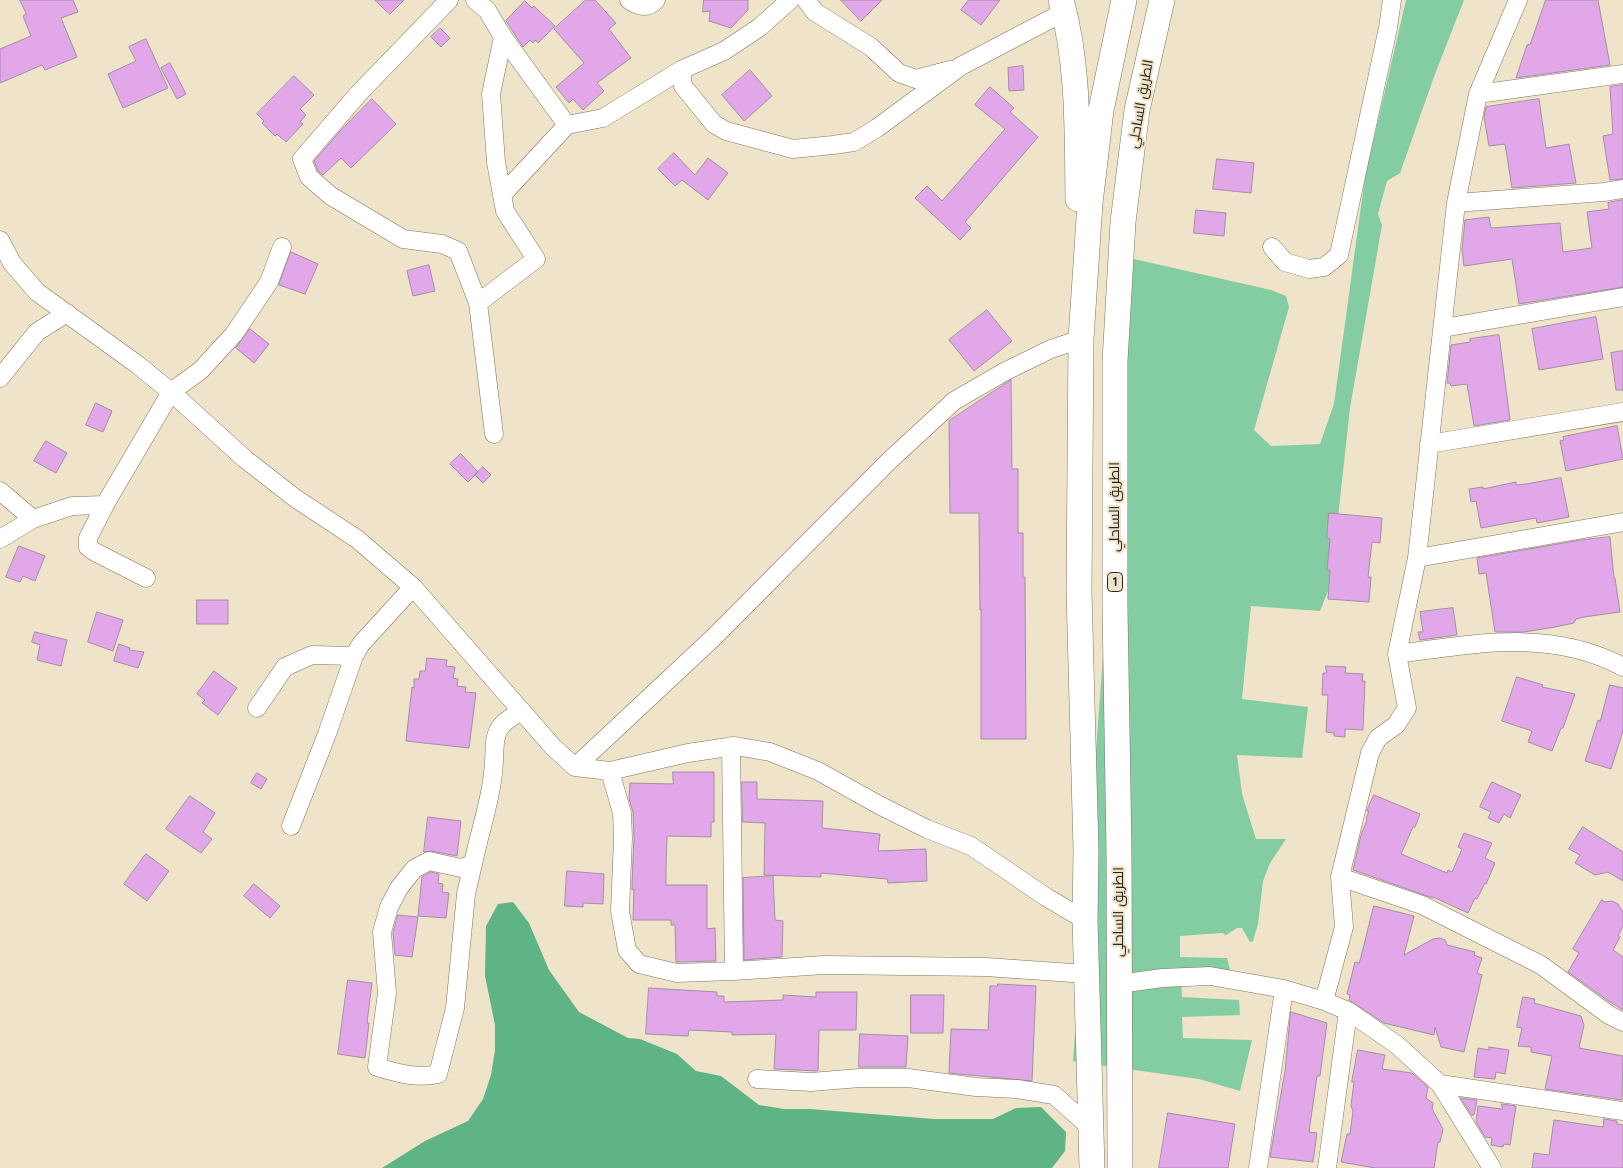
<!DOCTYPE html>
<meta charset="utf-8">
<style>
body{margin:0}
canvas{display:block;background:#efe3c9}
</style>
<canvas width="1623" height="1168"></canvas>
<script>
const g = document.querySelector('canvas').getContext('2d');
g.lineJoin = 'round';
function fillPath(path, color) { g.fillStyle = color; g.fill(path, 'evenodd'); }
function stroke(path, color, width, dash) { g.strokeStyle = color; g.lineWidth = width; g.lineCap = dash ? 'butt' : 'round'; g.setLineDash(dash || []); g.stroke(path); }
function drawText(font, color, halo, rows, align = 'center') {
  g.font = font + ' Quicksand,Cairo,sans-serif'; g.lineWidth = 4; g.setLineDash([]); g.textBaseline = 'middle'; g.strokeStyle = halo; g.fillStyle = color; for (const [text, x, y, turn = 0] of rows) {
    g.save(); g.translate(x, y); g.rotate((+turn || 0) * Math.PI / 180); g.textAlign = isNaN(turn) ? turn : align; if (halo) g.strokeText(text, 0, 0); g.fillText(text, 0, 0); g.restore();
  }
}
const green = new Path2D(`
 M1406,0H1464L1435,74L1400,173L1387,181L1378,214L1382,225L1350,408L1333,563L1328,591L1320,611L1251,606L1242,699L1308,707L1302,758L1237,755L1242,794L1256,839H1286L1270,863L1263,881L1258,924L1253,941L1250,942L1242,928H1237L1226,935L1222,933L1180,936V957L1227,958L1231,974L1181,975L1182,997L1239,1000L1240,1015L1182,1017L1183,1038L1252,1040L1240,1091L1199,1079L1077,1062L1073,1061L1129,305L1134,259L1271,290L1286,296L1289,307L1254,430L1271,446L1320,444L1334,404L1365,177Z`);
const forest = new Path2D(`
 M513,902L529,923L549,970L579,1012L628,1038L640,1039L677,1054L696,1071L721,1076L759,1105L784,1109H810L934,1119H993L1016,1108L1041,1107L1066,1132L1065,1151L1052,1168H382L425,1141L468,1121L483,1099L491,1075L495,1050V1025L485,976L486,926L498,904Z`);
const building = new Path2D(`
 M20,0H73L78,12L61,18L77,57L45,70L42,65L0,83V49L31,36L23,16L26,14Z
 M375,0H404L390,14Z
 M586,0H595L616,23L609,29L631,58L597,83L604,91L583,110L573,99L569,103L556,87L584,63L554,29Z
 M704,0H748V10L731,28L709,21L710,11L703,12Z
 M841,0H882L861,21Z
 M969,0H1000L981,25L961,10Z
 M1546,0H1598L1610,65L1516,78L1527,45L1530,44Z
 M525,1L532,8L534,6L555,26L538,43L535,40L533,43L530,40L523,47L506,21Z
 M440,28L450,38L441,47L431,37Z
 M146,39L168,88L123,108L108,74L136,61L129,47Z
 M170,63L186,94L177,99L161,68Z
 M1023,66L1024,90L1009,91L1008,68Z
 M750,70L772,96L744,121L722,95Z
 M294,76L314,95L300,109L306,115L300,122L303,124L286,142L277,134L275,136L262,123L264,121L257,114Z
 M1623,85V179L1610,180L1603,136L1613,134L1610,87Z
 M990,87L1014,108L1010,112L1038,137L965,222L971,228L960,240L915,198L927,186L942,201L1005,129L975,105Z
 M372,99L396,124L351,168L341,158L323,175L318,171L314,161L341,130Z
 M1539,99L1546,148L1569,144L1576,183L1512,188L1505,144L1489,146L1484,117L1486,107Z
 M674,153L695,175L708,158L728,173L708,200L682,180L675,186L658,169Z
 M1217,159L1254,163L1251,193L1213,189Z
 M1623,200V287L1519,304L1512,259L1464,266L1462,250L1465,220L1489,217L1491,228L1560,223L1563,252L1592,248L1587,212L1609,209L1608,203Z
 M1196,210L1226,213L1224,236L1194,233Z
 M291,252L318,264L305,294L279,285Z
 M429,265L435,291L413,296L407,271Z
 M987,310L1012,341L974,371L949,340Z
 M1596,317L1603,359L1539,370L1532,329Z
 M250,329L269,344L254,363L236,348Z
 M1499,335L1510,420L1474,426L1467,384L1451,386L1450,383H1447L1451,345L1470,342V339Z
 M1623,351V390H1616L1611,353Z
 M1011,380L1012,469H1018V533H1023V577H1025L1026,739H981V609L980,610L979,513H950L949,421Z
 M96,403L112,411L103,432L86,425Z
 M1617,426L1623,459L1566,471L1560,441L1564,440L1563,437Z
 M46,441L67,453L56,473L34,461Z
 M461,454L478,472L468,482L450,464Z
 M483,467L491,475L483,483L475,475Z
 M1561,478L1569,517L1537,523L1536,518L1481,528L1476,501L1471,502L1469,489L1483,487V489L1516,482V485L1526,484Z
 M1329,513L1382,518L1380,543L1372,542L1368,577H1371L1369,602L1328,599L1330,570H1327L1330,539L1327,538Z
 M1610,537L1614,578H1615L1620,612L1584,617L1576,619L1574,623L1555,627L1524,632H1495L1486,573L1479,574L1477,558L1581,540Z
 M19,546L45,556L35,581L23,576L20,582L6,577Z
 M197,600H228V624H197Z
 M1453,608L1457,635L1420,640L1418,632H1423L1420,612Z
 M97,612L123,620L113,651L88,642Z
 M35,632L67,640L61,666L37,660L40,645L32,642Z
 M119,644L130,648L129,650L144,652L138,668L114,661Z
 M427,658L447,660L446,666L455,667L453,678L458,679L457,686L466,687L465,692L476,693L469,748L406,741L412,687L414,688V679H419L420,671H425Z
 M1326,666L1346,667L1345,673L1363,674L1362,681H1365L1363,730L1345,729V737L1334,736V733L1326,732L1328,695H1322L1323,673H1326Z
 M214,671L237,688L218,715L202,703L205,700L197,694Z
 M1517,677L1543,685L1542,687L1575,694L1563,728H1561L1552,751L1528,742L1532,731L1502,721Z
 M1610,685L1623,688V731L1611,769L1585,761L1598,720L1600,721Z
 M673,772H714V822H711V837L667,836L666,869V885H707V929L715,928L716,961L676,962L675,925H671V920H633L634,889L632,890V884L634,838L633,812L629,799L630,783L673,784Z
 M257,773L267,779L261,789L251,783Z
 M742,782H757V799L823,801L822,828L880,834L878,851L926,849L927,881L888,883L887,879L821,873V877L764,875L765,823L743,822Z
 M1492,782L1521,795L1510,818L1504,814L1499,823L1488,818L1491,812L1480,807Z
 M1374,795L1420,814L1415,827H1413L1401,854L1447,873L1448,870L1452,872L1462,849L1458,847L1464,833L1492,843L1485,858L1495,863L1486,884L1485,883L1477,899L1475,898L1468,913L1433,897V898L1353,870L1361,835L1367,820L1366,819L1369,811H1367Z
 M190,796L215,813L203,832L212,839L201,853L166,829Z
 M428,817L461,821L457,856L431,851L424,852Z
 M1583,827L1623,852V881L1608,872L1595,875L1575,863L1580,855L1569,849Z
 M146,854L169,871L147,901L124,884Z
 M567,871L604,874L603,904L583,903V907L565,906Z
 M431,872L439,874L438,883L443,884L442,892L449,893L446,918L418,916L422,877Z
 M773,876L775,920L783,921L782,957L744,960L743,878Z
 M254,884L280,906L270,918L244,896Z
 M1602,900L1605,902L1612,901L1618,904L1623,912V926L1618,936L1620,937L1613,950L1623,957V1010L1607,1000L1568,972L1579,953L1573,949Z
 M1374,906L1414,916L1404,955L1433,939L1440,938L1445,940L1447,945L1475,952L1474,955L1482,958L1477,973L1482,975L1464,1052L1441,1047L1435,1027L1434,1035L1384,1023L1349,1000L1350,995L1347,994L1355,962L1359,963Z
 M398,915L418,917L412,957L395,955L393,933Z
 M348,980L372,983L367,1023H369L365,1058L338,1054Z
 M998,984L1036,986L1032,1081L949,1073L951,1029L988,1030L990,986H997Z
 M649,988L717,992V996H724V1002L783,1000V995L816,997V992H857L856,1030H819L818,1071L774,1069L776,1034L732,1035V1032L689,1030L688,1036L646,1034Z
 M911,995H944L943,1033H911Z
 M1523,997L1535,999L1534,1003L1581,1016L1584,1025L1579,1048L1623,1056L1622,1100L1545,1089L1552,1056L1531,1052V1047L1518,1046L1522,1028L1517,1027Z
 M1291,1012L1327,1023L1320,1076H1317L1309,1132L1317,1133L1313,1162L1270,1157L1285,1071Z
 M860,1034L908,1036L906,1067H859Z
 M1489,1047L1509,1050L1505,1074L1496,1072L1495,1079L1474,1077L1478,1048L1489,1050Z
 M1358,1050L1385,1055L1382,1069L1412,1073L1428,1087L1426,1098L1433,1103L1432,1109L1443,1129L1440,1142H1438L1434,1168H1375L1341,1162L1347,1134H1350L1353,1111L1351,1106L1354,1082H1352Z
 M1461,1098L1477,1100L1474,1115H1472Z
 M1502,1104L1516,1106L1510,1145L1504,1144L1503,1147L1491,1145L1492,1138L1485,1137L1476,1122L1478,1106L1502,1109Z
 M1168,1113L1235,1124L1228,1168H1159Z
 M1604,1119L1617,1121V1124L1623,1125V1168H1532L1534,1153L1549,1155L1554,1120L1603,1127Z`);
const minor = new Path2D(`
 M449,0L360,92L302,159L309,177L331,196L403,239L442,244L458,251L478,303L494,434
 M475,0L487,10L503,37L491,94L496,162L505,211L536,259L478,303
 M629,0C638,7 648,9 656,0
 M806,0L815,12L871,47L899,73L916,79L950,70
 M503,37L567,125L603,118L681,70L724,51L760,27L790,0
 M681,70L683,86L714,124L726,131L793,149L833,145L854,142L877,128L961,66L1064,12
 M1478,94L1623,74
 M502,195L567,125
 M1456,203L1604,192L1623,189
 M0,240L12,263L37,292L138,365L171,392L245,459L295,498L357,539L413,587L553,747L575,767L610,771L688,753L735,746L770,752L818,771L879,805L927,829L971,846L1046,897L1085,920
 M1272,247L1285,262L1309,269L1324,267L1339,255L1388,28L1392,0
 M1443,328L1623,297
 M0,378L37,332L67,313
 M1429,444L1623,412
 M0,491L33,519L72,506L105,505
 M0,539L33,519
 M1417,558L1623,522
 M146,578L95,552L88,547V538L107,501L171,392L201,370L234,334L269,282L282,247
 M1397,654C1474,644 1551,628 1623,667
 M257,708L285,667L312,655L354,656
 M731,746L734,971
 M575,767L713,638L889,461L954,401L1004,372L1051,349L1081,339
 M610,771L622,813L623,838L620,911L627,950L639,964L677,973L734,971L824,965L986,967L1087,974
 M291,826L327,734L354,656L361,644L413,587
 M473,864L466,894L455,1008L438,1074C417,1079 397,1073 377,1067L387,993L382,932L389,907L399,888L414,869L429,861L461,868L473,864C480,830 492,797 494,762C495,749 493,735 502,725C507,719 516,715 521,711
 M1340,877L1422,905L1541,965L1609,1015L1623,1022
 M1119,984L1162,978L1210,976L1284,989L1324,1001L1348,1011L1397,1045L1440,1084L1492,1168
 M1324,1001L1344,927L1340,877L1370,753L1378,738L1396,725L1407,708L1397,654L1417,558L1456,203L1478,94L1518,0
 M757,1079L811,1082L860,1078H908L976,1087L1017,1089L1054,1095L1091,1128
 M1440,1084L1623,1111
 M1258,1168L1284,989
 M1327,1168L1348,1011`);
const highway = new Path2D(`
 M1061,0C1079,64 1077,133 1078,199
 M1092,1168L1085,920L1086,850L1079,591L1081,339L1090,203L1101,110L1124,0
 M1120,1168L1119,852L1115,608V361L1123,222L1137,110L1162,0`);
const shields = [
 [1115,582,15]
];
const shieldNames = [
 ["1",1115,582]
];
const streetNames = [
 ["الطريق الساحلي",1141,104,-80],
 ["الطريق الساحلي",1115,507,-90],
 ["الطريق الساحلي",1119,912,-90]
];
fillPath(green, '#84cda2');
fillPath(forest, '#5eb484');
fillPath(building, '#e1a7e9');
stroke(building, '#a28fa4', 1);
stroke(minor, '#7f755d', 19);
stroke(highway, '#7f755d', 26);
stroke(minor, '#fff', 18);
stroke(highway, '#fff', 25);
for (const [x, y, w] of shields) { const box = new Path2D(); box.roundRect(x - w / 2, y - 9.5, w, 19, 4); g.fillStyle = '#efe3c9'; g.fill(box); stroke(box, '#28241a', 1); }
drawText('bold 12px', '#28241a', null, shieldNames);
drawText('14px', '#28241a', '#efe3c9', streetNames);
</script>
